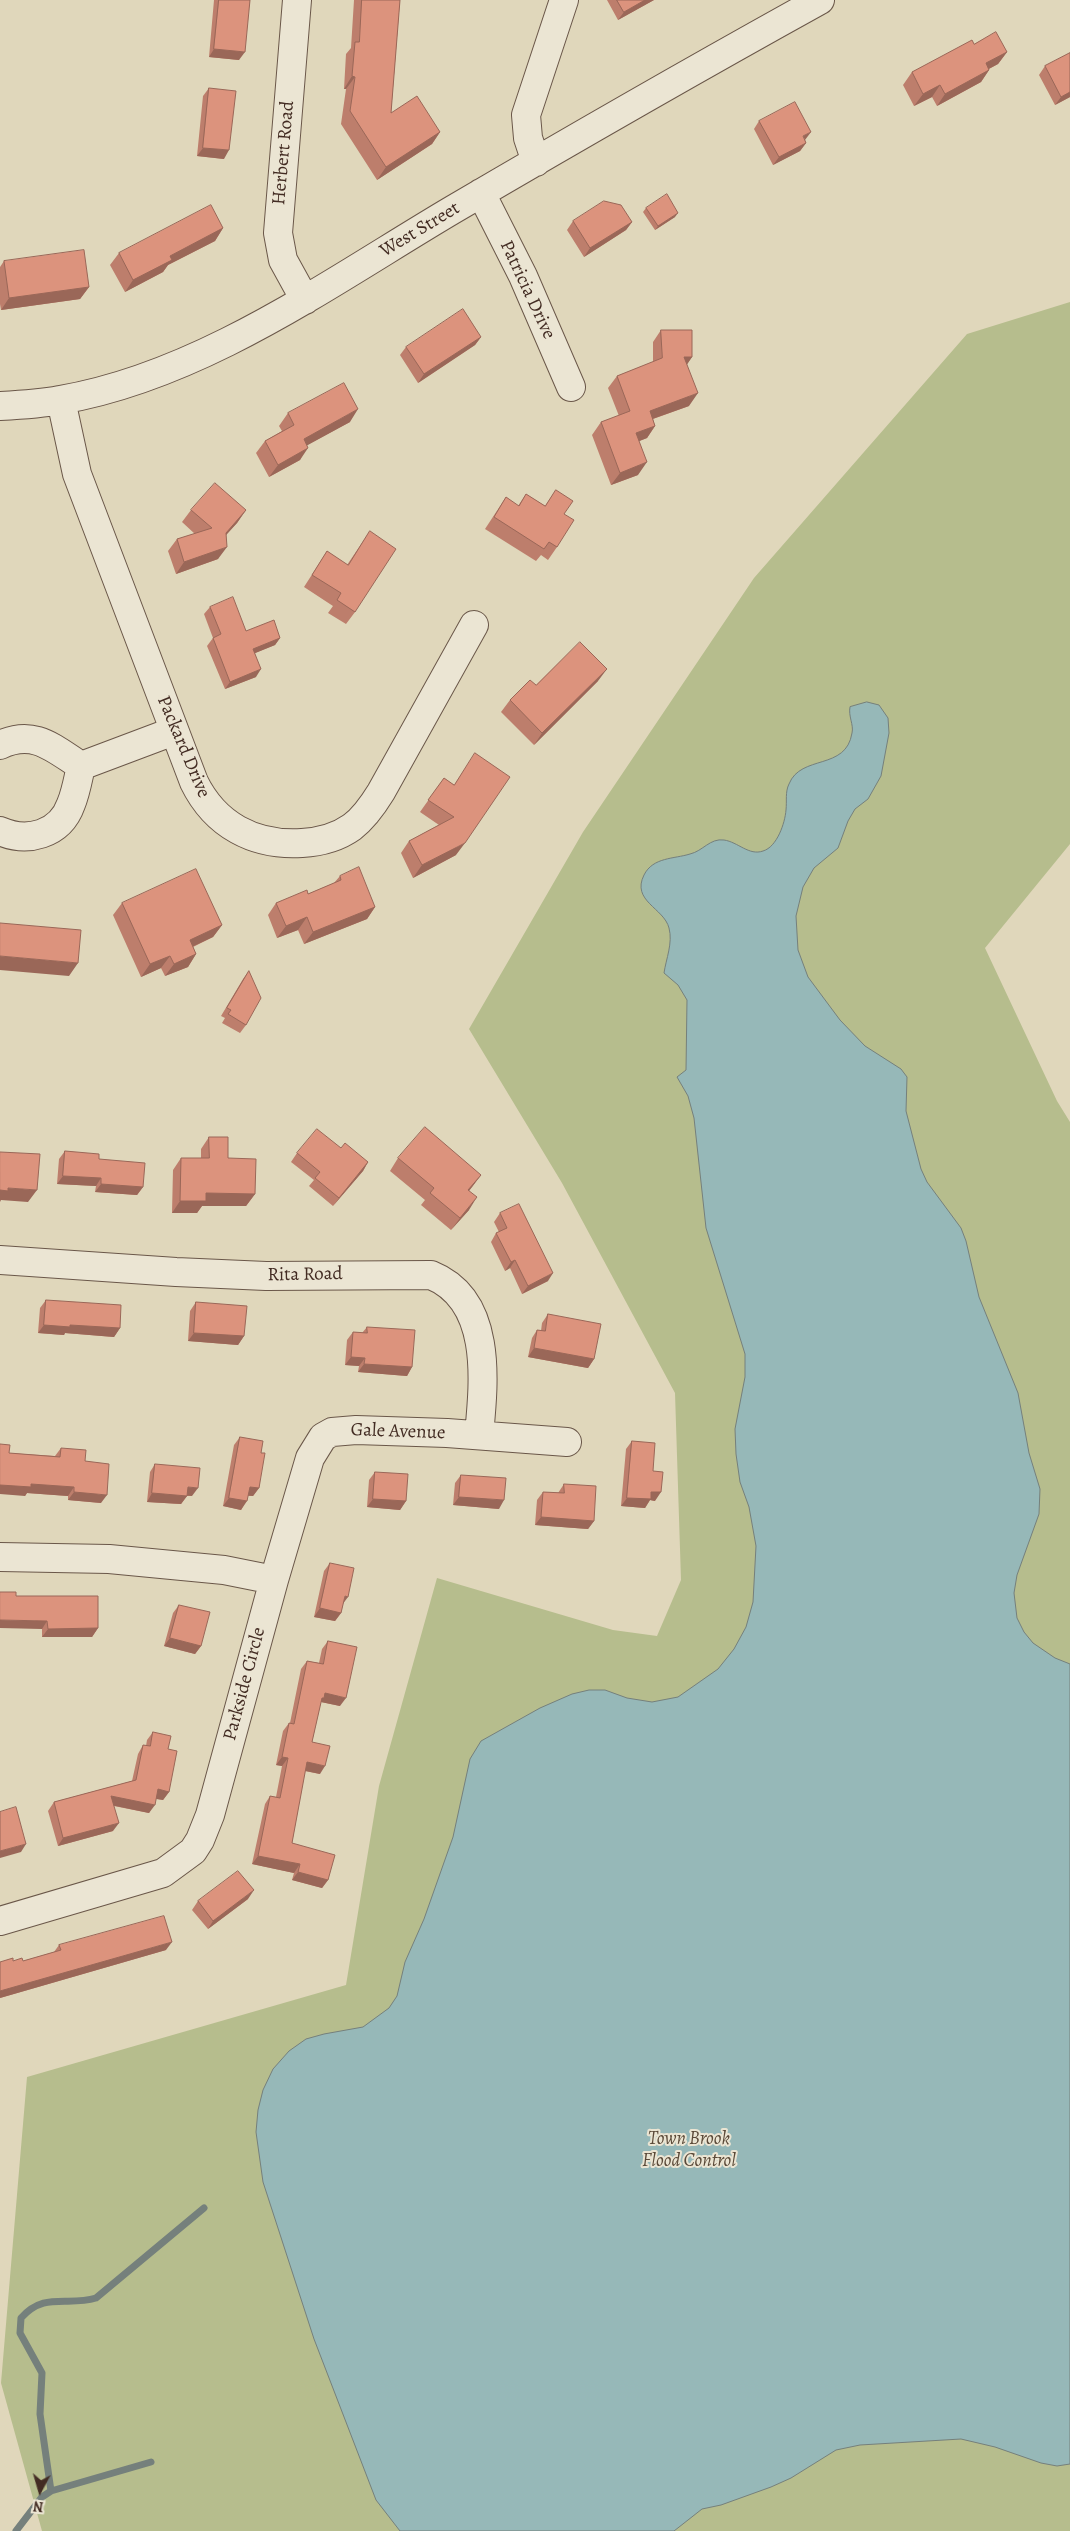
<!DOCTYPE html>
<style>
body{margin:0}
#map{position:relative;width:1070px;height:2531px;overflow:hidden;background:#e0d7bb;font-family:Alegreya,serif}
canvas{display:block}
.north{position:absolute;left:15px;top:2466px;width:50px;height:50px;-webkit-text-stroke:4px #ebe5d3;paint-order:stroke;rotate:186deg;font-size:14px;font-weight:700;line-height:20px;text-align:center;color:#432c23}
.north::after{content:'';display:block;margin:auto;width:18px;height:22px;background:#432c23;clip-path:polygon(50% 0,100% 100%,50% 72%,0 100%)}
</style>
<div id="map">
<canvas width="1070" height="2531"></canvas>
<div class="north">N</div>
</div>
<script>
const g = document.querySelector('canvas').getContext('2d');
g.lineJoin = 'round';
function fillPath(path, color) { g.fillStyle = color; g.fill(path, 'evenodd'); }
function stroke(path, color, width, dash) { g.strokeStyle = color; g.lineWidth = width; g.lineCap = dash ? 'butt' : 'round'; g.setLineDash(dash || []); g.stroke(path); }
function drawText(font, color, halo, rows, align = 'center') {
  g.font = font + ' Alegreya,serif'; g.lineWidth = 4; g.setLineDash([]); g.textBaseline = 'middle'; g.strokeStyle = halo; g.fillStyle = color; for (const [text, x, y, turn = 0] of rows) {
    g.save(); g.translate(x, y); g.rotate((+turn || 0) * Math.PI / 180); g.textAlign = isNaN(turn) ? turn : align; if (halo) g.strokeText(text, 0, 0); g.fillText(text, 0, 0); g.restore();
  }
}
const green = new Path2D(`
 M1070,302V844L985,948L1057,1101L1070,1122V2531H42L1,2383L27,2077L346,1985L379,1786L437,1578L613,1630L657,1636L681,1580L675,1393L562,1183L469,1029L583,832L754,578L967,334Z`);
const water = new Path2D(`
 M867,702L879,705L888,718L889,733L881,776L868,799L855,809L848,821L838,848L814,868L803,887L796,916L798,950L808,977L840,1020L865,1046L901,1069L907,1077L906,1111L921,1169L927,1182L961,1228L966,1241L979,1297L1018,1393L1029,1453L1040,1489L1039,1514L1017,1575L1014,1593L1017,1618L1024,1632L1033,1643L1055,1658L1070,1664V2464L1057,2466L1041,2463L995,2447L961,2439L860,2445L836,2450L791,2478L771,2487L721,2505L702,2509L674,2531H400L376,2500L314,2339L263,2182L256,2132L258,2110L263,2090L273,2069L289,2051L306,2039L324,2034L363,2027L389,2008L397,1996L405,1962L424,1919L453,1837L470,1759L481,1741L540,1708L572,1694L589,1690H605L627,1698L652,1702L678,1697L718,1669L734,1649L746,1627L753,1602L756,1546L749,1507L740,1482L736,1454L735,1429L745,1377V1354L706,1228L694,1118L688,1096L677,1077L686,1070L687,1000L678,985L664,973C666,959 673,943 669,928C664,908 631,901 644,875C653,857 674,859 690,854C703,851 710,838 724,840C738,842 749,856 763,851C777,847 785,823 786,810C787,801 785,792 789,784C801,754 846,771 852,733C854,725 848,716 850,707Z`);
const stream = new Path2D(`
 M51,2491L40,2414L42,2373L20,2333L21,2318C45,2291 67,2307 96,2298L204,2208
 M16,2531L42,2497L51,2491L151,2462`);
const minor = new Path2D(`
 M297,0L278,233L283,260L305,300
 M536,162L528,138L526,115L564,0
 M481,193L523,276L571,387
 M61,400L77,474L194,782C215,825 254,846 302,843C319,842 338,837 352,827C364,818 373,805 381,792L474,625
 M0,406C20,405 40,404 60,400C202,376 332,281 454,209C575,138 697,68 820,0
 M0,745C34,729 53,748 81,766
 M81,766L174,731
 M0,831C27,843 60,835 71,804C76,792 78,779 81,766
 M0,1260L176,1272L266,1276L431,1275C493,1300 484,1382 479,1435
 M0,1557L109,1559L224,1570L274,1580
 M0,1921L163,1873L193,1851L200,1840L210,1815L274,1580L310,1458L323,1437L332,1432L356,1430L447,1433L567,1442`);
const wall = new Path2D(`
 M214,0H250L239,60L209,57Z
 M354,0H400L391,113L440,132L432,144L377,180L341,124L346,89H344L346,54L351,48Z
 M607,0H654L618,20Z
 M974,44L1007,52L998,64L989,69V70L981,82L937,106L932,97L914,106L903,85L912,72Z
 M1070,53V97L1055,105L1039,75L1045,66Z
 M209,88L224,159L197,156L203,96Z
 M759,121L805,140L806,143L800,151L773,165L754,129Z
 M646,208L675,217L655,230L643,212Z
 M573,221L632,222L626,230L584,257L567,230Z
 M223,228L215,241L168,265L163,272L125,292L110,265L119,253Z
 M4,261L89,287L80,299L1,310L0,304V267Z
 M661,330L692,357L687,364L689,406L653,419L655,426L647,438L639,441L638,475L611,485L592,435L601,422L619,416L608,388L617,376L653,362V342Z
 M481,337L475,345L418,383L400,355L406,347Z
 M288,413L350,422L307,445L300,460L269,477L256,453L265,441L282,431L279,426Z
 M556,490L564,514L557,547L548,560L541,555L536,561L485,529L506,497L518,506L526,494L545,506Z
 M191,510H246L237,523L226,535L218,559L176,574L168,551L177,539L195,534L182,522Z
 M370,531L355,612L346,624L328,613L333,606L304,587L327,551L347,565Z
 M210,607L246,631L280,638L275,645L255,653L256,677L225,689L207,646L213,638L204,614Z
 M598,681L534,745L501,712L510,700L536,685Z
 M444,778L454,785L456,855L413,878L401,853L409,841L439,825L420,812Z
 M340,876L375,907L367,919L304,944L298,930L277,938L268,915L276,903L308,894L334,883Z
 M122,903L222,925L213,937L193,947L196,954L188,967L165,976L161,968L141,977L113,915Z
 M249,971L246,1025L240,1033L222,1023L225,1018L221,1016L243,979Z
 M209,1137L228,1158L255,1194L246,1206H202L197,1213H172L173,1170L181,1158H201V1149Z
 M341,1148L368,1162L363,1171L333,1206L309,1186L314,1180L291,1162L297,1153Z
 M65,1151L99,1159L143,1187L137,1195L95,1192L96,1186L57,1184L59,1159Z
 M398,1158L481,1175L469,1191V1210L451,1230L421,1205L425,1200L390,1171Z
 M500,1213L548,1281L522,1294L510,1268L505,1271L491,1242L496,1233L499,1232L494,1222Z
 M46,1300L120,1328L114,1337L65,1333L64,1335L38,1333L40,1308Z
 M196,1302L244,1336L238,1345L188,1341L190,1311Z
 M548,1314L594,1359L588,1368L528,1357L532,1338L537,1330L541,1331L542,1323Z
 M367,1327L412,1367L407,1376L358,1372L359,1366L345,1365L347,1340L353,1332L362,1333Z
 M240,1437L261,1453L259,1488L253,1496H248L241,1510L223,1506L234,1445Z
 M632,1441L653,1471L655,1501L650,1500L645,1508L621,1506L626,1449Z
 M61,1448L85,1461L101,1503L68,1500V1496L27,1493L25,1496L9,1453L55,1456Z
 M155,1464L192,1496H187L181,1504L147,1502L150,1472Z
 M375,1472L406,1501L400,1510L367,1507L369,1480Z
 M461,1475L499,1509L453,1505L455,1483Z
 M564,1484L594,1521L588,1529L535,1525L537,1500L543,1492L558,1493Z
 M330,1563L343,1604L341,1613L335,1621L314,1617L324,1571Z
 M16,1596L98,1628L92,1637H42V1629Z
 M179,1605L201,1646L195,1654L164,1646L173,1613Z
 M328,1641L340,1706L321,1702L312,1742L320,1774L305,1771L292,1843L328,1880L322,1888L292,1880L294,1873L252,1864L265,1804L270,1796L276,1797L282,1766L276,1765L283,1731L289,1723H290L301,1669L307,1661L319,1663L322,1649Z
 M153,1732L168,1749L169,1792L163,1800L156,1799L149,1813L114,1806L113,1831L58,1846L48,1811L54,1802L132,1781L138,1754L143,1745L146,1746L147,1740Z
 M248,1899L208,1929L192,1910L198,1901Z
 M59,1945L166,1950L0,1998L13,1961H23L54,1952Z`);
const shadedWall = new Path2D(`
 M645,0H654L618,20L624,12Z
 M214,49L245,52L239,60L209,57Z
 M1007,52L998,64L977,75L986,63Z
 M989,70L981,82L937,106L945,94Z
 M352,76L355,77L346,89H344Z
 M940,85L932,97L914,106L923,94Z
 M1070,92V97L1055,105L1061,97Z
 M440,132L432,144L377,180L386,167Z
 M811,132L805,140L803,136Z
 M806,143L800,151L773,165L779,157Z
 M203,148L229,150L224,159L197,156Z
 M678,213L675,217L655,230L658,226Z
 M632,222L626,230L584,257L590,248Z
 M223,228L215,241L168,265L163,272L125,292L133,280L170,256Z
 M89,287L80,299L1,310L9,298Z
 M481,337L475,345L418,383L424,374Z
 M684,357H692L684,369Z
 M698,393L689,406L641,423L650,411Z
 M358,409L350,422L295,452L304,439Z
 M655,426L647,438L627,446L636,433Z
 M308,448L300,460L269,477L278,465Z
 M647,462L638,475L611,485L620,473Z
 M246,510L237,523L217,545L226,533Z
 M227,547L218,559L176,574L184,562Z
 M280,638L275,645L248,656L253,649Z
 M261,669L256,677L225,689L230,682Z
 M607,669L598,681L534,745L542,733Z
 M465,843L456,855L413,878L422,865Z
 M375,907L367,919L304,944L313,932Z
 M307,917L298,930L277,938L286,926Z
 M222,925L213,937L181,952L190,940Z
 M196,954L188,967L165,976L174,964Z
 M0,956L78,963L69,976L0,970Z
 M170,956L161,968L141,977L150,964Z
 M368,1162L363,1171L333,1206L339,1198Z
 M481,1175L472,1187L460,1202L468,1190Z
 M63,1176L101,1178L96,1186L57,1184Z
 M101,1184L143,1187L137,1195L95,1192Z
 M8,1188L37,1190L28,1202L1,1200L0,1202V1190Z
 M206,1193L255,1194L246,1206H202L197,1213H172L180,1201Z
 M477,1197L469,1210L451,1230L460,1218Z
 M515,1260L510,1268L505,1271L511,1262Z
 M553,1273L548,1281L522,1294L528,1286Z
 M44,1325H70L120,1328L114,1337L65,1333L64,1335L38,1333Z
 M194,1333L244,1336L238,1345L188,1341Z
 M534,1348L594,1359L588,1368L528,1357Z
 M351,1357L365,1358L359,1366L345,1365Z
 M364,1364L412,1367L407,1376L358,1372Z
 M31,1484L74,1487L68,1496L27,1493L25,1496L0,1494V1485Z
 M188,1487L198,1488L192,1496L182,1495Z
 M250,1487L259,1488L253,1496L244,1495Z
 M74,1492L107,1495L101,1503L68,1500Z
 M651,1492H661L655,1501L650,1500L645,1508L621,1506L627,1498Z
 M152,1493L187,1496L181,1504L147,1502Z
 M459,1497L504,1500L499,1509L453,1505Z
 M229,1498L247,1501L241,1510L223,1506Z
 M373,1499L406,1501L400,1510L367,1507Z
 M541,1517L594,1521L588,1529L535,1525Z
 M345,1596L348,1597L342,1605Z
 M320,1608L341,1613L335,1621L314,1617Z
 M0,1620L47,1621L42,1629L0,1628Z
 M98,1628L92,1637H42L48,1629Z
 M170,1638L201,1646L195,1654L164,1646Z
 M325,1693L346,1698L340,1706L321,1702L316,1706Z
 M282,1757L288,1758L282,1766L276,1765Z
 M307,1762L325,1766L320,1774L301,1770Z
 M158,1789L169,1792L163,1800L152,1798Z
 M111,1796L155,1805L149,1813L106,1804Z
 M119,1823L113,1831L58,1846L63,1838Z
 M26,1844L21,1852L0,1858V1851Z
 M258,1856L300,1864L294,1873L252,1864Z
 M298,1872L328,1880L322,1888L292,1880Z
 M254,1890L248,1899L208,1929L213,1921Z
 M172,1942L166,1950L0,1998V1991Z`);
const building = new Path2D(`
 M219,0H250L245,52L214,49Z
 M362,0H400L391,113L417,96L440,132L386,167L350,111L355,77L352,76L355,42H359Z
 M617,0H645L624,12Z
 M996,32L1007,52L986,63L989,70L945,94L940,85L923,94L912,72L972,40L974,44Z
 M1070,53V92L1061,97L1045,66Z
 M209,88L236,91L229,150L203,148Z
 M795,102L811,132L803,136L806,143L779,157L759,121Z
 M667,194L678,213L658,226L646,208Z
 M604,201L621,205L632,222L590,248L573,221Z
 M211,205L223,228L170,256L172,260L133,280L119,253Z
 M84,250L89,287L9,298L4,261Z
 M463,309L481,337L424,374L406,347Z
 M661,330H692V357H684L698,393L650,411L655,426L636,433L647,462L620,473L601,422L630,411L617,376L662,358Z
 M344,383L358,409L304,439L308,448L278,465L265,441L294,425L288,413Z
 M215,483L246,510L226,533L227,547L184,562L177,539L212,528L191,510Z
 M556,490L573,501L564,514L574,520L557,547L549,542L544,549L494,517L506,497L519,506L526,494L545,506Z
 M370,531L396,549L355,612L337,600L341,593L312,575L327,551L348,565Z
 M233,597L246,631L274,620L280,638L253,649L261,669L230,682L213,638L221,634L210,607Z
 M580,642L607,669L542,733L510,700L530,680L536,685Z
 M475,753L510,777L465,843L422,865L409,841L454,817L428,800L444,778L454,785Z
 M359,867L375,907L313,932L307,917L286,926L276,903L307,890L308,894L341,880L340,876Z
 M196,869L222,925L190,940L196,954L174,964L170,956L150,964L122,903Z
 M0,923L81,930L78,963L0,956Z
 M249,971L261,998L246,1025L228,1014L231,1010L227,1008Z
 M425,1127L481,1175L468,1190L477,1197L460,1218L430,1193L434,1188L398,1158Z
 M317,1129L341,1148L345,1143L368,1162L339,1198L315,1178L320,1172L297,1153Z
 M209,1137H228V1158L256,1159L255,1194L206,1193V1201H180L181,1158H209Z
 M65,1151L99,1154V1159L145,1163L143,1187L101,1184V1178L63,1176Z
 M0,1152L40,1154L37,1190L8,1188V1191L0,1190Z
 M519,1204L553,1273L528,1286L515,1260L511,1262L496,1233L507,1228L500,1213Z
 M46,1300L121,1305L120,1328L70,1325V1327L44,1325Z
 M196,1302L247,1306L244,1336L194,1333Z
 M548,1314L601,1324L594,1359L534,1348L537,1330L545,1331Z
 M367,1327L415,1330L412,1367L364,1364L365,1358L351,1357L353,1332L367,1333Z
 M240,1437L263,1441L261,1453H265L259,1488L250,1487L247,1501L229,1498Z
 M632,1441L655,1443L653,1471L663,1472L661,1492H651V1499L627,1498Z
 M0,1444L10,1445L9,1453L60,1457L61,1448L86,1450L85,1461L109,1464L107,1495L74,1492V1487L31,1484V1487L0,1485Z
 M155,1464L200,1468L198,1488L188,1487L187,1496L152,1493Z
 M375,1472L408,1474L406,1501L373,1499Z
 M461,1475L506,1478L504,1500L459,1497Z
 M564,1484L596,1486L594,1521L541,1517L543,1492L564,1493Z
 M330,1563L354,1568L348,1597L345,1596L341,1613L320,1608Z
 M0,1592H16V1596H98V1628L48,1629L47,1621L0,1620Z
 M179,1605L210,1612L201,1646L170,1638Z
 M328,1641L357,1647L346,1698L325,1693L324,1698H322L312,1742L330,1746L325,1766L307,1762L292,1843L335,1855L328,1880L298,1872L300,1864L258,1856L270,1796L280,1798L288,1758L282,1757L289,1723L294,1724L307,1661L323,1664Z
 M153,1732L171,1736L168,1749L177,1751L169,1792L158,1789L155,1805L111,1796L119,1823L63,1838L54,1802L136,1780L143,1745L150,1746Z
 M16,1807L26,1844L0,1851V1812Z
 M238,1871L254,1890L213,1921L198,1901Z
 M164,1916L172,1942L0,1991V1962L13,1958V1961L22,1958L23,1961L61,1950L59,1945Z`);
const streetNames = [
 ["Herbert Road",284,153,-85],
 ["West Street",420,230,-31],
 ["Patricia Drive",527,290,65],
 ["Packard Drive",183,747,67],
 ["Rita Road",305,1275,-1],
 ["Gale Avenue",398,1432,2],
 ["Parkside Circle",245,1684,-75]
];
const parkNames = [
 ["Town Brook",689,2139],
 ["Flood Control",689,2161]
];
fillPath(green, '#b6bd8d');
fillPath(water, '#96b8b8');
stroke(water, '#75807c', 1);
stroke(stream, '#75807c', 7);
stroke(minor, '#6a5749', 30);
stroke(minor, '#ebe5d3', 28);
fillPath(wall, '#bd7e6c');
fillPath(shadedWall, '#9a6758');
fillPath(building, '#dc937d');
stroke(building, '#9a6758', 1);
drawText('19px', '#432c23', '#ebe5d3', streetNames);
drawText('italic 19px', '#5a4938', '#ebe5d3', parkNames);
</script>
